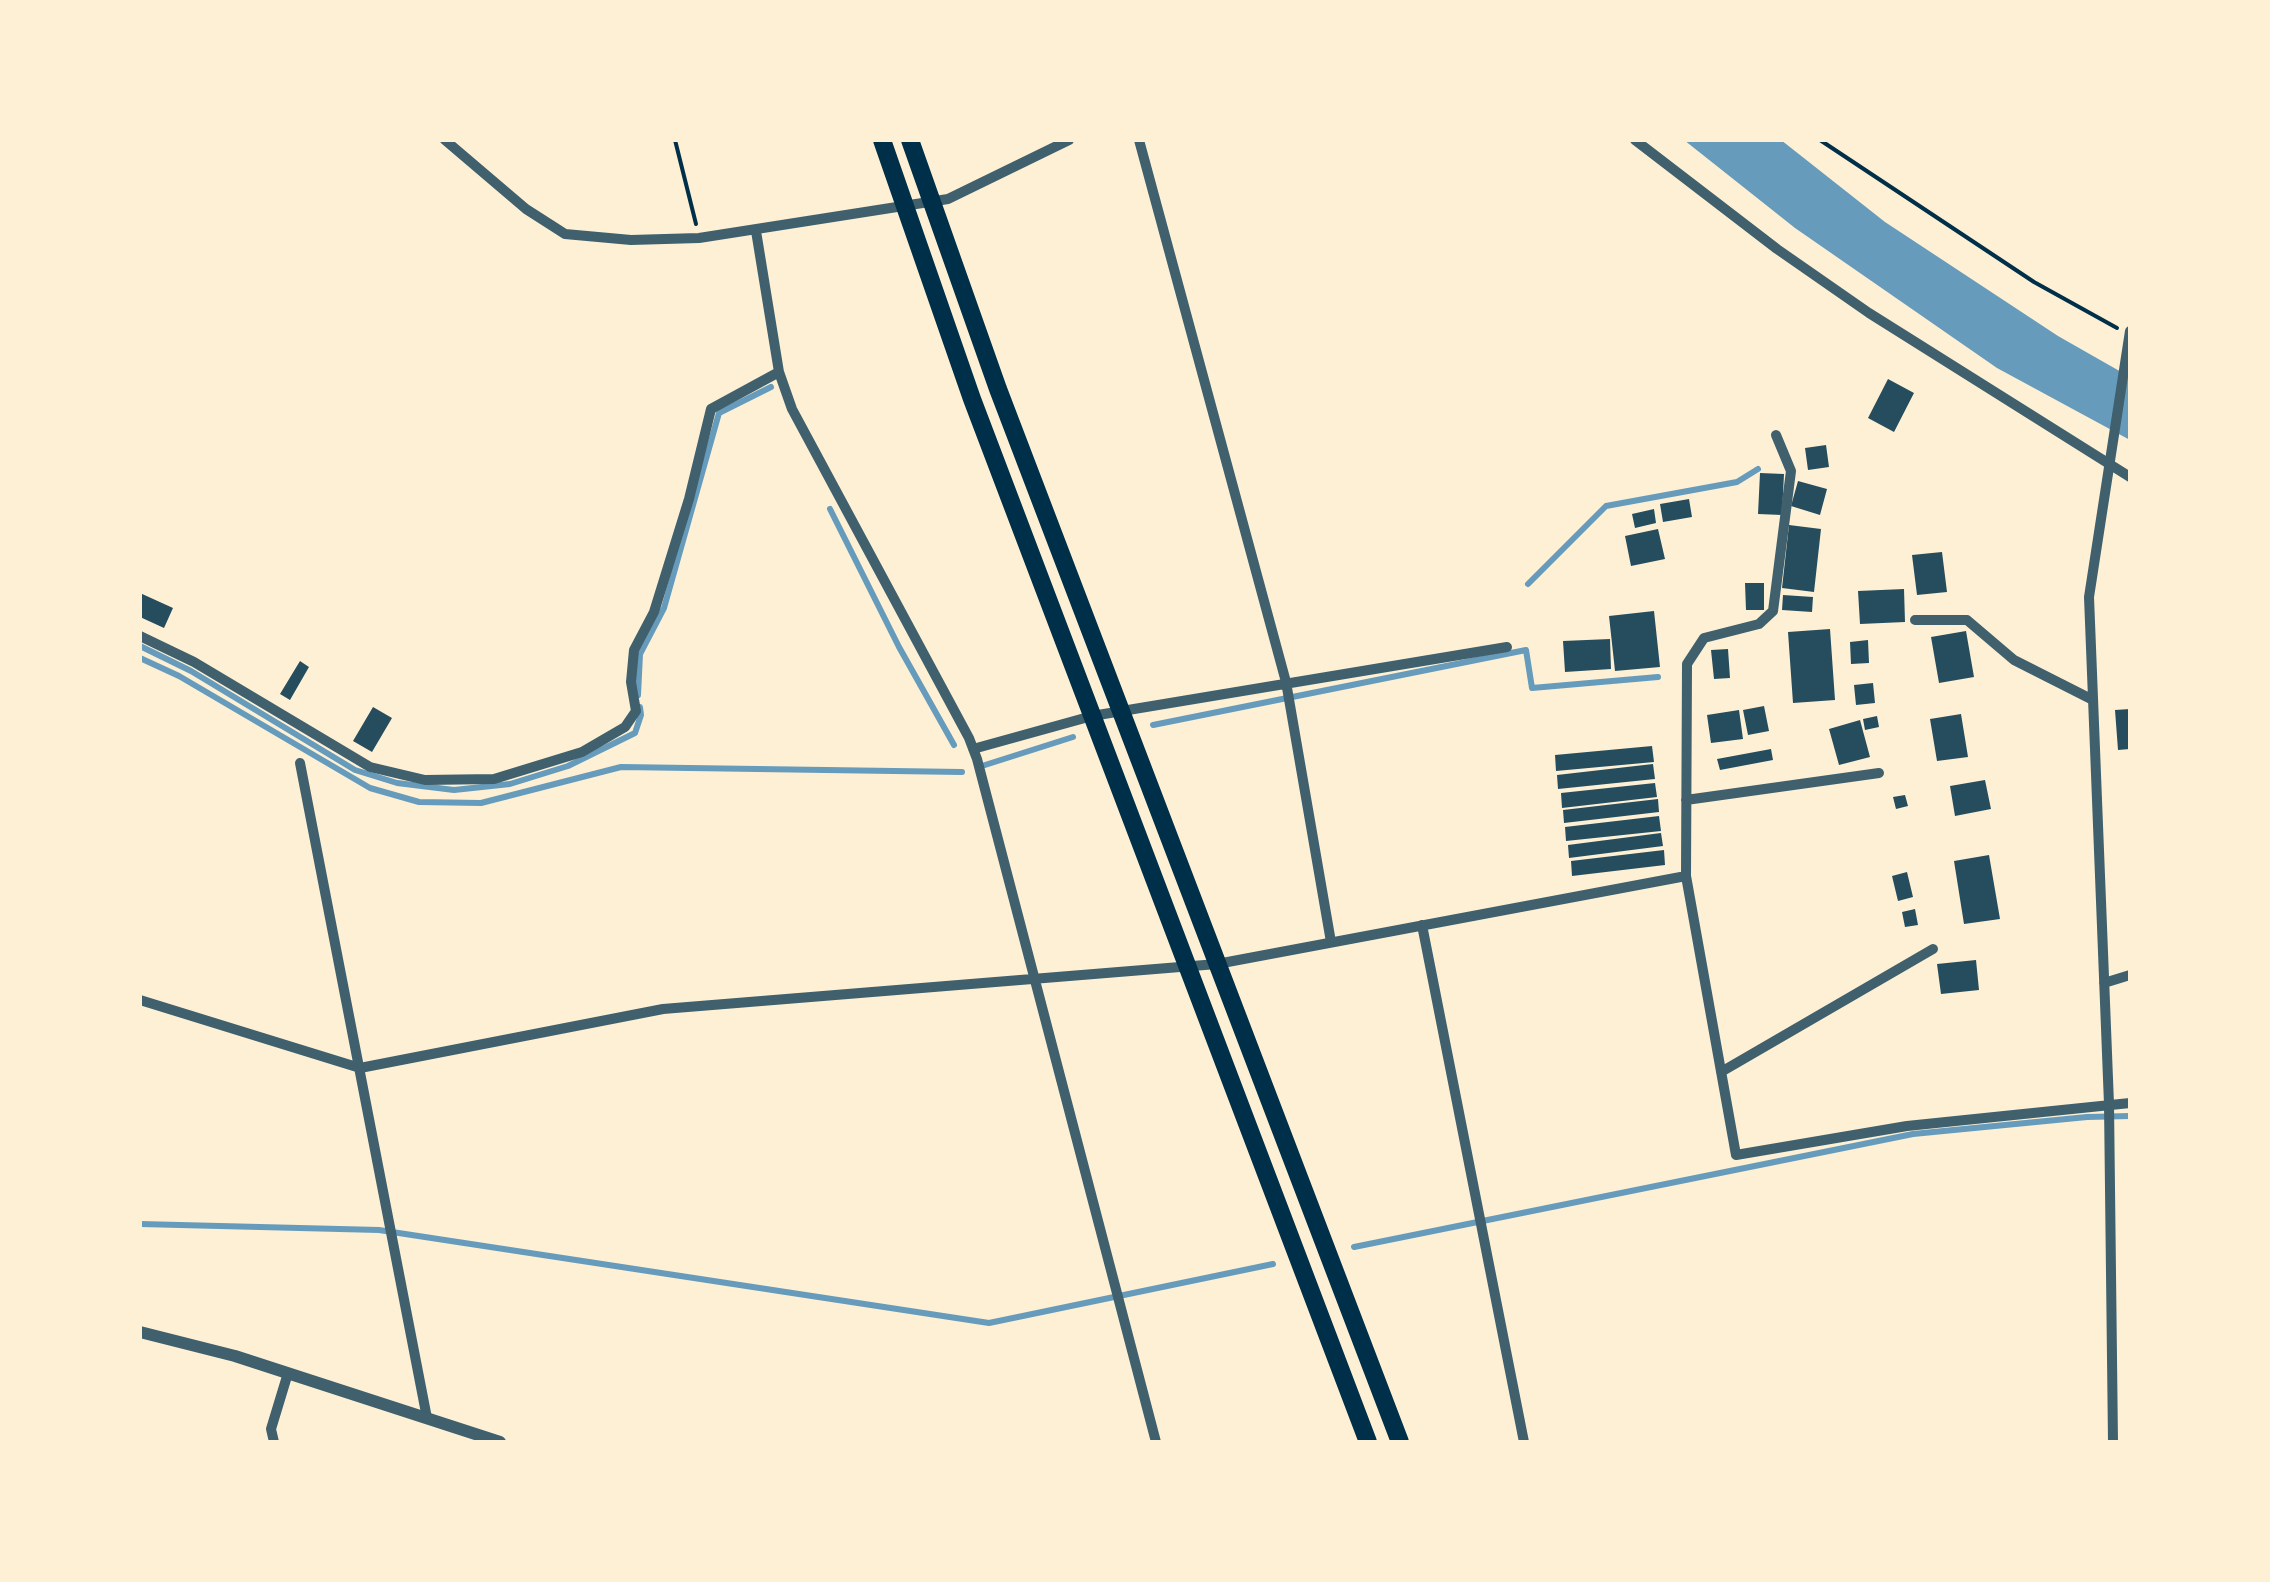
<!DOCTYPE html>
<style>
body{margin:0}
#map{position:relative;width:2270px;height:1582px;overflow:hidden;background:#fdf0d5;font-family:Commissioner,sans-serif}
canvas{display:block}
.frame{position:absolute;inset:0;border:142px solid #fdf0d5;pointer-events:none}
</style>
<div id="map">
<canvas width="2270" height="1582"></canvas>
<div class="frame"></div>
</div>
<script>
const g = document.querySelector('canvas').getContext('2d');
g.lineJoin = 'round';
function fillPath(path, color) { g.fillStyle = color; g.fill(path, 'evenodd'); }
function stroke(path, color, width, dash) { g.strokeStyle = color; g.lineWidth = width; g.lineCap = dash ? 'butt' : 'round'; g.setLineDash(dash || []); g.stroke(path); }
const water = new Path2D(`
 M1684,140H1781L1885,222L2058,336L2130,377V440L1997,368L1795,228Z`);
const stream = new Path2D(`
 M830,509L899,647L954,745
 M1528,584L1606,506L1737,482L1758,469
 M140,646L191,671L355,770L397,783L454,790L510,784L568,766L635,733L641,715L640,707
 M140,658L179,676L370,788L419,802L481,803L621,767L962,772
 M638,695L640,654L664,608L719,413L771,387
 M1153,725L1526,650L1532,688L1658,677
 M985,765L1073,737
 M140,1224L379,1230L989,1323L1273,1264
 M1354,1247L1913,1134L2087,1117L2130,1116`);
const building = new Path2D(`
 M1888,379L1914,393L1894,432L1868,418Z
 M1826,445L1829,467L1808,470L1805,448Z
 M1760,473L1784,474L1782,515L1758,514Z
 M1798,481L1827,489L1820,515L1791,506Z
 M1689,499L1692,517L1663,522L1660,504Z
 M1654,509L1656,523L1635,528L1632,514Z
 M1789,525L1821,529L1814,592L1782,588Z
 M1658,529L1665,559L1631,566L1625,536Z
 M1942,552L1947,592L1917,595L1912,555Z
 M1745,583H1764V610H1746Z
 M1904,589L1905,622L1860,624L1858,591Z
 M140,593L173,608L164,628L140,617Z
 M1783,595L1813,597L1812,612L1782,610Z
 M1654,611L1660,667L1615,671L1609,616Z
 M1830,629L1835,700L1793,703L1788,632Z
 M1966,631L1974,677L1939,683L1931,637Z
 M1610,639L1611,669L1565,672L1563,641Z
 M1868,640L1869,663L1851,664L1850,642Z
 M1728,649L1730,678L1714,679L1711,650Z
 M300,661L309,667L290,700L280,694Z
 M1873,683L1875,703L1856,705L1854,685Z
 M1764,706L1769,731L1748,735L1743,710Z
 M373,707L392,718L372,752L353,741Z
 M2130,709V749L2118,750L2115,710Z
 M1739,710L1743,739L1711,743L1707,715Z
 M1961,714L1968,757L1937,761L1930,719Z
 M1877,716L1879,727L1865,730L1863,719Z
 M1860,720L1870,757L1839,765L1829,729Z
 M1652,746L1654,762L1556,771L1555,755Z
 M1771,749L1773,760L1720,770L1717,759Z
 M1653,764L1655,779L1558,789L1557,775Z
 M1985,780L1991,809L1955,816L1950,786Z
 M1655,783L1657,797L1562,808L1561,793Z
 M1905,795L1908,806L1896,809L1893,797Z
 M1658,799L1659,812L1564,823L1563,810Z
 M1659,816L1661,831L1566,841L1565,827Z
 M1661,833L1663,846L1569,858L1568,845Z
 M1664,850L1665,865L1572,876L1571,861Z
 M1989,855L2000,919L1964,924L1954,861Z
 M1907,872L1913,897L1898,901L1892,876Z
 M1915,909L1918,925L1905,927L1902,912Z
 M1976,960L1979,990L1941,994L1937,964Z`);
const path = new Path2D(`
 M675,140L696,224
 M1820,140L2034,282L2117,328`);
const minor = new Path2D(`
 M445,140L526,209L565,234L631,240L699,238L948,199L1069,140
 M1139,140L1286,682L1331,942
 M1635,140L1777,249L1869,313L2130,477
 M756,231L779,372L792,409L969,738L977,759L1156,1442
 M1915,620H1967L2014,660L2093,700
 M140,636L194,662L370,767L425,780L494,779L582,752L625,727L636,711L631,682L634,650L654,612L689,499L711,409L779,372
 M973,749L1092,716L1507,647
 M300,763L427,1418
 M1686,800L1879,773
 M1686,876L1687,664L1704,638L1759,624L1773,611L1791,471L1776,435
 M1422,925L1524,1442
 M2104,983L2130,975
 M140,1000L360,1068L663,1009L1217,964L1686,876L1736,1155L1907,1126L2130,1103
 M1721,1072L1933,949
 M274,1442L271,1429L288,1373
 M2113,1442L2109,1104L2089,597L2130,331`);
const tertiary = new Path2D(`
 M140,1332L235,1356L500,1442`);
const trunk = new Path2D(`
 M882,140L972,399L1368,1442
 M910,140L998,389L1400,1442`);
fillPath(water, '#669bbc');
stroke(stream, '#669bbc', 6);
fillPath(building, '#264d5e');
stroke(path, '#003049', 4);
stroke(minor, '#3f606c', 10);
stroke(tertiary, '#3f606c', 12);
stroke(trunk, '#003049', 18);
</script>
